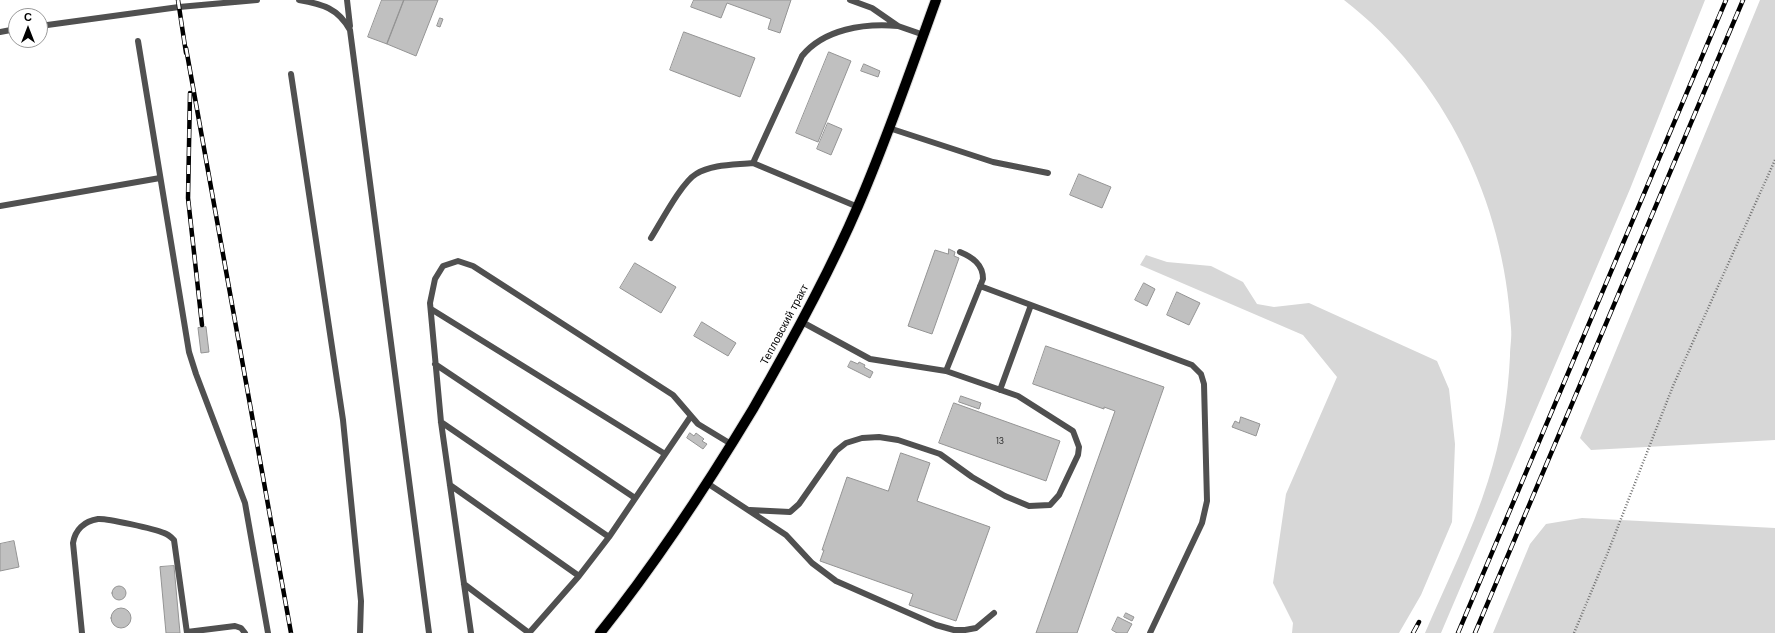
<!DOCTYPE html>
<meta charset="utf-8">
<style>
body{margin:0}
#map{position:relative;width:1775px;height:633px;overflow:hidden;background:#fff;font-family:"DM Sans",sans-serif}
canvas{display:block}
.north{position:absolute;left:8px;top:8px;width:40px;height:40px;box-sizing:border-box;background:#fff;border:1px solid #999;border-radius:50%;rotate:0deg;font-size:11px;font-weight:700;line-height:16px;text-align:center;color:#000}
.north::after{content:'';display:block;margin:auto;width:14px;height:18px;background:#000;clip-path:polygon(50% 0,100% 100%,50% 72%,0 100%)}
</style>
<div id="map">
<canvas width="1775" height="633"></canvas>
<div class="north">С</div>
</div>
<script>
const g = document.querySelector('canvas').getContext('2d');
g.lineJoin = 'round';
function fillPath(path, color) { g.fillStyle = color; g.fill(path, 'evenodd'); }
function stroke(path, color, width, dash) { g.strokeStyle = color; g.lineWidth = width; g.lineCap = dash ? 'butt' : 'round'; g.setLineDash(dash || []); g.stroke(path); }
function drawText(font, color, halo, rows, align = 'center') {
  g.font = font + ' "DM Sans",sans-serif'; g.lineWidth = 3.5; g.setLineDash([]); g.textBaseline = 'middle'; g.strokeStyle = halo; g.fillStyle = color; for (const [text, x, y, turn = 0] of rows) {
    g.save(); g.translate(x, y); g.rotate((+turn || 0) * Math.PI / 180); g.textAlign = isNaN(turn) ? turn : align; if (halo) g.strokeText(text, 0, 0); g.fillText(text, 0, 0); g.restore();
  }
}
const green = new Path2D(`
 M1344,0H1705L1630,189L1441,633H1425C1446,584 1472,532 1488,481C1501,441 1508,398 1510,356C1510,347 1512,337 1511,328C1504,202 1445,78 1344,0Z
 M1760,0H1775V440L1591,450L1580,438Z
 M1146,255L1167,262L1211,266L1243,282L1257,304L1274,307L1309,303L1437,361L1449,389L1455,444L1452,522L1421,595L1399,633H1292L1293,623L1273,583L1286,494L1337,377L1303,335L1140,265Z
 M1582,518L1775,528V633H1493L1530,544L1546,524Z`);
const building = new Path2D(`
 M382,0H404L387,44L368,37Z
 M404,0H438L416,56L387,44Z
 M694,0H791L780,33L768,29L771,19L727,3L721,18L691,7Z
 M440,18L443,19L440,27L437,26Z
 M684,32L755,58L740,97L670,70Z
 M829,52L851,61L818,142L796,133Z
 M864,64L880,71L878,77L861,71Z
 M828,123L842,129L831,155L817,149Z
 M1079,174L1111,187L1102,208L1070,195Z
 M949,249L955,252L954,256L959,258L932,334L908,326L935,250L948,254Z
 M635,263L676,287L661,313L620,288Z
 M1144,283L1155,289L1147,306L1135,300Z
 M1177,292L1200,303L1189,325L1167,315Z
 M702,322L736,343L728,356L694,336Z
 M206,327L209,352L201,353L198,328Z
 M1046,346L1164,387L1077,633H1036L1115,411L1104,407V409L1033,384Z
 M851,361L858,364L859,362L865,365L864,367L873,372L870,378L848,367Z
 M961,396L981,403L979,409L959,402Z
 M954,403L1060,441L1046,481L939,443Z
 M1241,417L1260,424L1256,436L1232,427L1235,421L1239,423Z
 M690,433L694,436L696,433L704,439L702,441L707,444L703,449L687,438Z
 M901,453L930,463L917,501L990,527L956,621L909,605L913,594L820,561L824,550H822L847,477L888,491Z
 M14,541L19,567L0,571V544Z
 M174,566L180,633H166L160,567Z
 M112 593a7 7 0 1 1 14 0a7 7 0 1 1-14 0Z
 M111 618a10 10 0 1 1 20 0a10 10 0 1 1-20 0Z
 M1126,613L1134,617L1132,621L1124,617Z
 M1118,617L1132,624L1127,633H1117L1112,630Z`);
const path = new Path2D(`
 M1574,633L1608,552L1673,386L1775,160`);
const lane = new Path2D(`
 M299,0C322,4 338,8 350,30L429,633
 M347,0L350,26
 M850,0L872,8L898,26L924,35
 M40,26L179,7L257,0
 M0,32L16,29
 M138,41L189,352L196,374L245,503L268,633
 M291,74L343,420L361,601L360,633
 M889,128L993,162L1048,173
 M0,206L160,178
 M858,207L753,163L802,56C824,29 864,23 898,26
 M651,238C661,222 682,182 696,174C712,164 735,165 753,163
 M980,286L1192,365L1201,374L1204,384L1207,501L1202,523L1150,633
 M431,309L665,454
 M435,364L635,498
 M946,371L983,279C983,264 972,257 960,252
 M1000,390L1031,305
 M441,422L609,537
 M707,483L786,535L812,563L836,581L936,625L954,630H965L976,628L994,613
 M450,485L579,576
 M750,510L790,512L799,504L836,451L846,443L862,438L879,437L898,440L940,454L972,477L1005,496L1029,506L1050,505L1059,495L1078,455L1079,447L1073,431L1018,396L946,371L870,359L802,322
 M464,584L529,633
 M187,632L235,626L241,628L245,633
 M82,633L73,543C75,530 84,521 98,519C106,518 155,529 164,533C168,534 171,537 174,540L187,633
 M471,633L441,422L430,303L435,279L443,266L458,261L473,266L673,395L698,424L731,444
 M529,633L579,576L609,537L691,416`);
const primary = new Path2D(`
 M600,633C657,562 706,487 753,409C791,343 828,276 858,206C887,139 911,69 936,0`);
const rail = new Path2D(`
 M178,0L186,53
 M186,48L291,633
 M190,93L188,198L202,325
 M1413,633L1419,622
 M1458,633L1726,0
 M1475,633L1743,0`);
const numberNames = [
 ["13",1000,442]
];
const streetNames = [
 ["Тепловский тракт",785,325,-62]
];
fillPath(green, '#d7d7d7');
fillPath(building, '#c0c0c0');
stroke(building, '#949494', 1);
stroke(primary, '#dbdbdb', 12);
stroke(path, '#727272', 2.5, [1, 2]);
stroke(lane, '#505050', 6);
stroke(primary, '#000', 10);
stroke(rail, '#000', 4.5);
stroke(rail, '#fff', 3, [9]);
drawText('9px', '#303030', null, numberNames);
drawText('11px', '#000', '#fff', streetNames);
</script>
